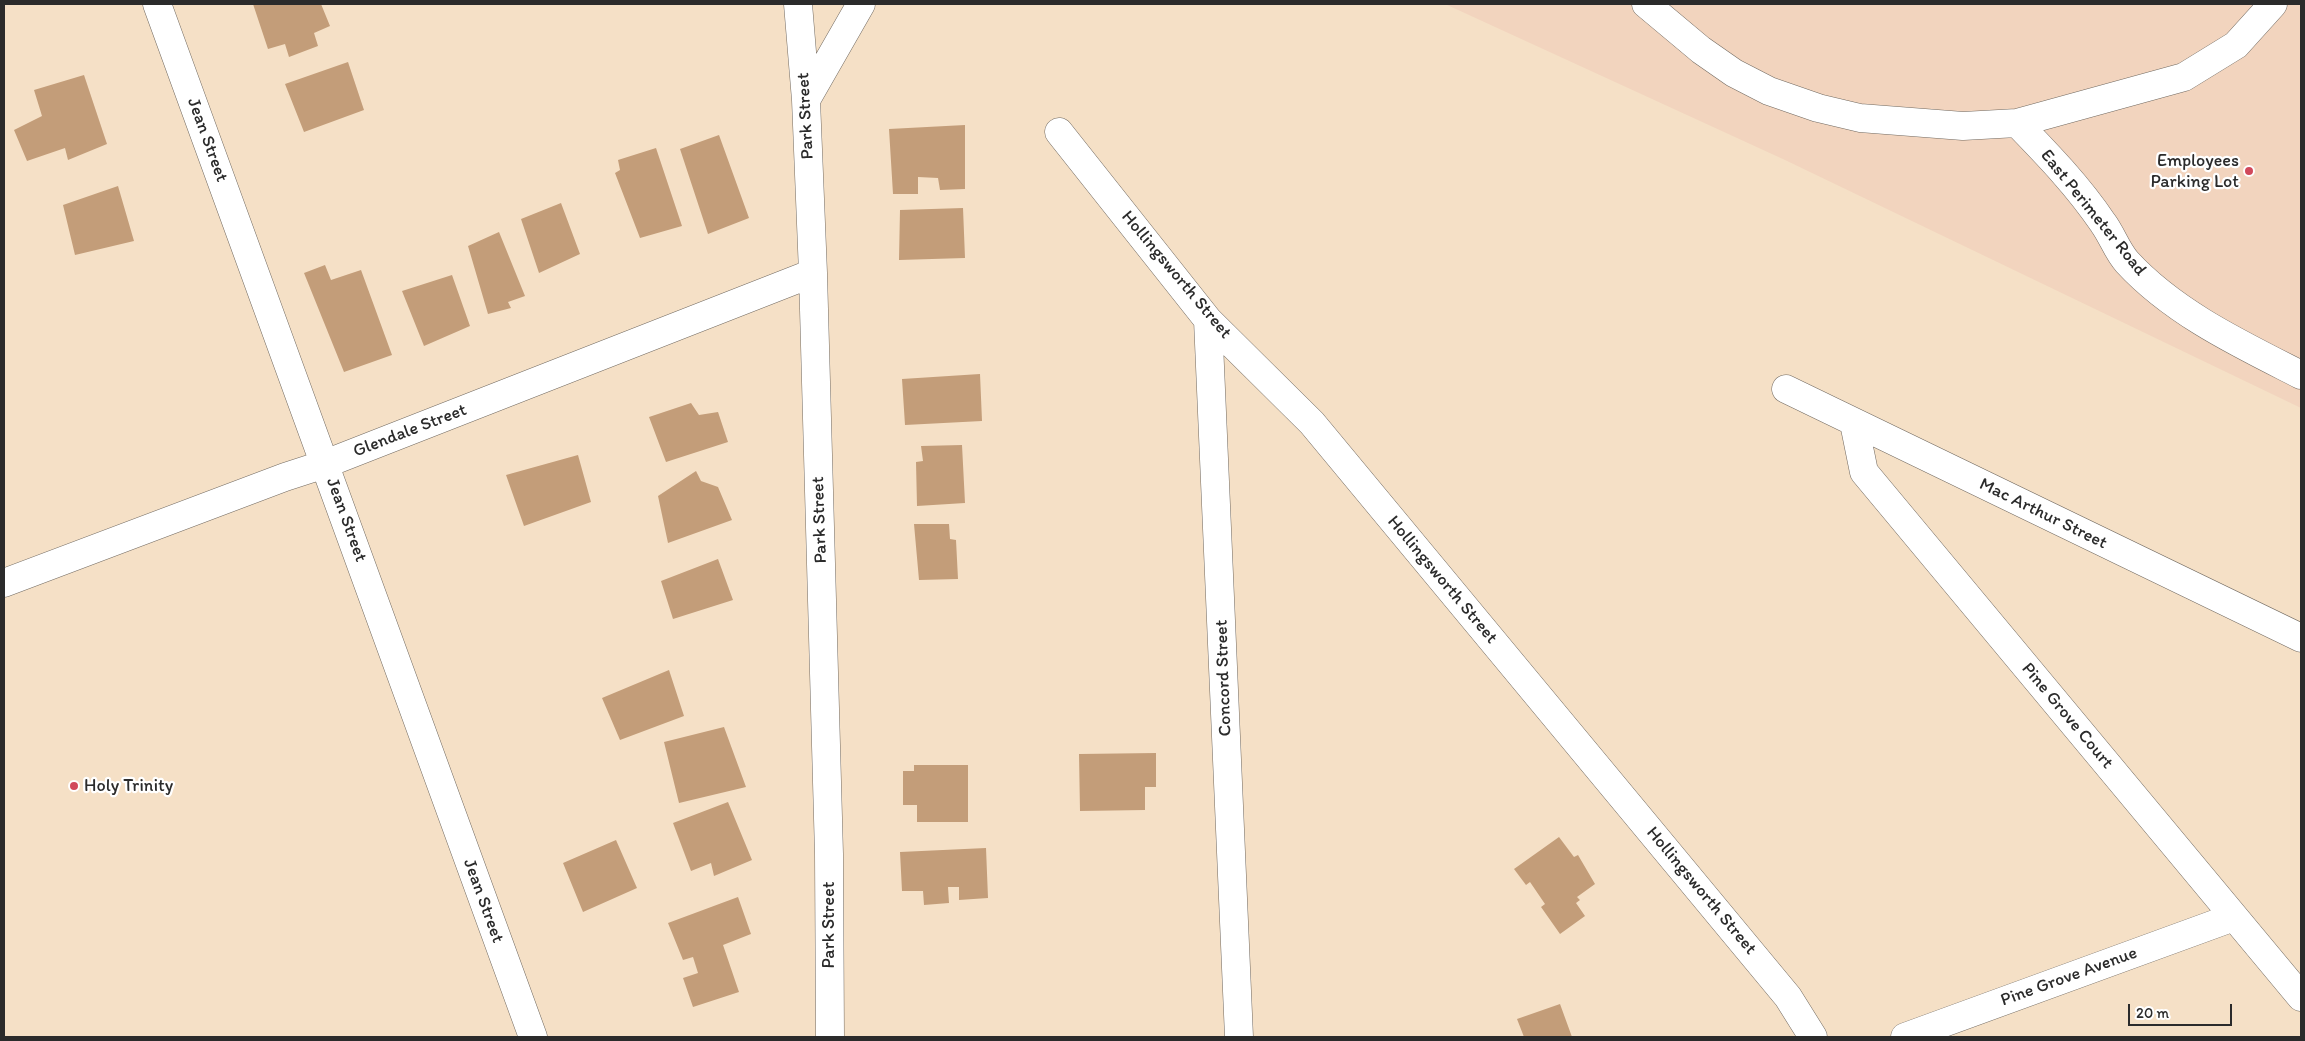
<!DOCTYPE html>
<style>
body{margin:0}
#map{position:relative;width:2305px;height:1041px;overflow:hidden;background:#f5e0c6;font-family:Itim,sans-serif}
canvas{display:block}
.frame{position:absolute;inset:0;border:5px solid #2b2b2b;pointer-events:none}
.scale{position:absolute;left:2128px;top:1004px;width:104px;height:22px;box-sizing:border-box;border:2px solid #2b2b2b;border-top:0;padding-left:6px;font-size:15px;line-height:18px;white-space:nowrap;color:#2b2b2b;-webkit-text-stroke:4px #fff;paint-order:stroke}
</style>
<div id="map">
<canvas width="2305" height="1041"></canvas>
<div class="frame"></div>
<div class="scale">20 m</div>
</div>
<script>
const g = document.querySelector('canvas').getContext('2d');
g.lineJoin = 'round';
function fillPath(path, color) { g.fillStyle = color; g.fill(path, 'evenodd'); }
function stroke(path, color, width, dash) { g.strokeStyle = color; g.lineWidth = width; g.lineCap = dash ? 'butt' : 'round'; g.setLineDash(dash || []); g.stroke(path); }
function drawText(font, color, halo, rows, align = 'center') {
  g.font = font + ' Itim,sans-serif'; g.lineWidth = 4.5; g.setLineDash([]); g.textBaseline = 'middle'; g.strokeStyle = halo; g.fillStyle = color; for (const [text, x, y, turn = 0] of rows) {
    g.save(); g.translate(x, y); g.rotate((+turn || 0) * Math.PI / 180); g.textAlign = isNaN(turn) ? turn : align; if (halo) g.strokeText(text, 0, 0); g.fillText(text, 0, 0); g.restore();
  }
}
const built = new Path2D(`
 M1445,4H2301V408L1785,160Z`);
const building = new Path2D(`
 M253,4H321L330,26L314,33L318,46L289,57L285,44L268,49Z
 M348,62L364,110L304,132L285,84Z
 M84,75L107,144L68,160L65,148L27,161L14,130L42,116L34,90Z
 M965,125V189L940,190L938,178L918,177V194H893L889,129Z
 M719,135L749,218L708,234L680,149Z
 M656,148L682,226L640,238L615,173L620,170L618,160Z
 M118,186L134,241L75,255L63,205Z
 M561,203L580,254L539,273L521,219Z
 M963,208L965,258L899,260L900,210Z
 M499,232L525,296L508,302L511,308L488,314L468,246Z
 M325,265L331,280L361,270L392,355L344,372L304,273Z
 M452,275L470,326L424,346L402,291Z
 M980,374L982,421L905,425L902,379Z
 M691,403L699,415L718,412L728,442L666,462L649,417Z
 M962,445L965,503L917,506L916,462L923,461L921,446Z
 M578,455L591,502L524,526L506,475Z
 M696,471L701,481L718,487L732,520L668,543L658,496Z
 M914,524H949L950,539L956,540L958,579L919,580Z
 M718,559L733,600L673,619L661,581Z
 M669,670L684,716L620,740L602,698Z
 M724,727L746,787L679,803L664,742Z
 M1156,753V787H1145V810L1080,811L1079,754Z
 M914,765H968V822H917V805H903V771H914Z
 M728,802L752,860L714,876L711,863L691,871L673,823Z
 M1559,837L1574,857L1578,855L1595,884L1577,897L1580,900L1576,903L1585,916L1560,934L1541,907L1545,904L1530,882L1526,885L1514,869Z
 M616,840L637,888L583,912L563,863Z
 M986,848L988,898L959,900V887H948L949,903L924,905L923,891H902L900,852Z
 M738,897L751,934L723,945L739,992L693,1007L683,978L698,973L693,957L683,960L668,923Z
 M1560,1004L1572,1037H1524L1517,1019Z`);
const minor = new Path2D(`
 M157,4L533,1037
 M798,4L806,100L813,273L829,854L830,1037
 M1646,4L1701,50L1734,73L1769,91L1818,108L1860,118L1963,126L2017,123L2184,77L2236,45L2273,4
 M806,100L861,4
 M2017,123C2048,155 2078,186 2103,223C2112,235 2117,251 2127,262C2174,313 2240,344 2301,375
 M1059,132L1208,320L1312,423L1788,997L1813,1037
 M1208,320L1239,1037
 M1786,389L2301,638
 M1854,423L1864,472L2301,997
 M4,583L285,477L325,464L813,273
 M1905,1037L2234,917`);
const markers = [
 [2249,171,5,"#d1495b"],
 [74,786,5,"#d1495b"]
];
const streetNames = [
 ["Park Street",806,116,-93],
 ["Jean Street",207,140,70],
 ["East Perimeter Road",2093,213,51],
 ["Hollingsworth Street",1176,275,50],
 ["Glendale Street",410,431,-21],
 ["Mac Arthur Street",2043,514,26],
 ["Jean Street",346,520,70],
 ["Park Street",820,520,-92],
 ["Hollingsworth Street",1442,580,50],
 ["Concord Street",1224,678,-92],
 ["Pine Grove Court",2067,716,50],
 ["Hollingsworth Street",1701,891,50],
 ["Jean Street",483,901,70],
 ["Park Street",829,925,-90],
 ["Pine Grove Avenue",2069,977,-20]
];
const poiNames = [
 ["Employees",2239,161],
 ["Parking Lot",2239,182],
 ["Holy Trinity",84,786,"left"]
];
fillPath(built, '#f2d4be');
fillPath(building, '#c39d79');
stroke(minor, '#726a61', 29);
stroke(minor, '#fff', 28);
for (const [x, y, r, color] of markers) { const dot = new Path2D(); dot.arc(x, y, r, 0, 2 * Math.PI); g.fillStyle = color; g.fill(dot); stroke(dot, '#fff', 2); }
drawText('18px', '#2b2b2b', '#fff', streetNames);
drawText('18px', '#2b2b2b', '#fff', poiNames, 'right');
</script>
